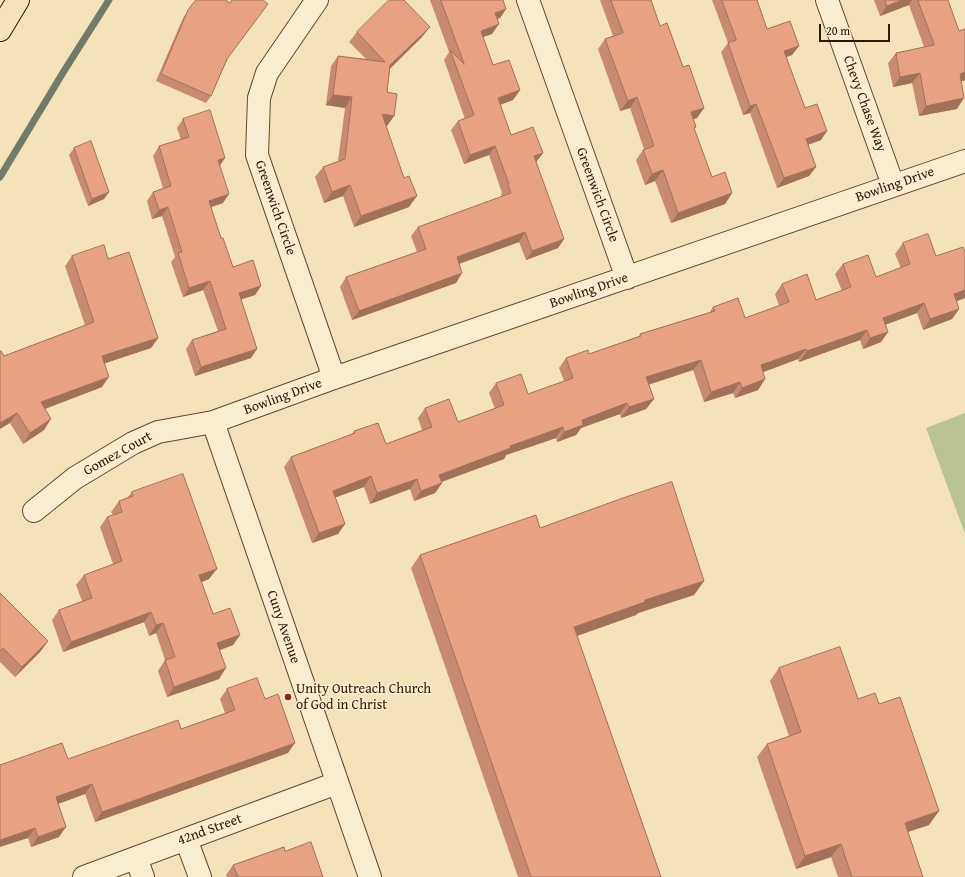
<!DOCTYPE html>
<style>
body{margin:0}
#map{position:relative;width:965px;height:877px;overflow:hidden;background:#f4e3b8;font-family:"Gentium Book Plus",serif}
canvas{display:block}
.scale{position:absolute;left:819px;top:24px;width:71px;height:18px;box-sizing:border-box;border:2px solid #331401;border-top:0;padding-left:5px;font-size:12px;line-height:14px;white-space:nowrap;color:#331401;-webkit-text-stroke:3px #f8edd1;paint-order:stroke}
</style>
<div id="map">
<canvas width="965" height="877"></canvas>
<div class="scale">20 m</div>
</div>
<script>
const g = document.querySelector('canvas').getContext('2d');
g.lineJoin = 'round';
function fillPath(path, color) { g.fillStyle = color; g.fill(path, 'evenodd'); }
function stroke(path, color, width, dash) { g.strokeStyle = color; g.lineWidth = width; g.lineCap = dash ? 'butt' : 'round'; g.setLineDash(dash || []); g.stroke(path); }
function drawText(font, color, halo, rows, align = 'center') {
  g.font = font + ' "Gentium Book Plus",serif'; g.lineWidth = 3; g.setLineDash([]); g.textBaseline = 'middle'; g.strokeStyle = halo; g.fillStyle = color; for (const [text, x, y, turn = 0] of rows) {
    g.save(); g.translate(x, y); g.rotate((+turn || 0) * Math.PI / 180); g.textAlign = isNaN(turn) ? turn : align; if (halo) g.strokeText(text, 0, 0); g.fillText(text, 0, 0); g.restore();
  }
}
const green = new Path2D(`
 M965,413V534L926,428Z`);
const stream = new Path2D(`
 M0,177L64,71L109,0`);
const minor = new Path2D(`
 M317,0L267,73L259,98L257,155L334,378
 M528,0L627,278
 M827,0L893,185
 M213,422L370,877
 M34,511L75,478L133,443L158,432L213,422L334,378L965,161
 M186,839L200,877
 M136,858L143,877
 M84,877L337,783`);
const highway = new Path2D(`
 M0,30L18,0`);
const wall = new Path2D(`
 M196,0L227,60L211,96L206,103L156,81L183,18Z
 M430,0H503L506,9L500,18L497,19L492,34L483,37L493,65L520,90L513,100L500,105L511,135L543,153L536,162L564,239L558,248L526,260L519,242L459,264L456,283L352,320L340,287L346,277L417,252L411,236L418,227L502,197L501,194L502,193L489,155L464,164L451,130L458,121L465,119L444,60L449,52Z
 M600,0H651L660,26L704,108L697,118L693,119L696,127L694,129L712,177L732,193L725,204L671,223L655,181L645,185L636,160L643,150L644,149L630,108L620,111L598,49L605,39L613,36Z
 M712,0H757L767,29L799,46L792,55L786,57L805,108L827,131L821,140L808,145L816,167L809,176L777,188L750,113L743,115L721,52L728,43Z
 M874,0H948L965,80L961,82L957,109L919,116L912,83L893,87L888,63L896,53L924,47L909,5L880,16Z
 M357,32L422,37L390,69L387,92L394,116L387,126H386L409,207L354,227L343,196L324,203L315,177L323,167L338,161L345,108L326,105L331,66L338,56L366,59L349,42Z
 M183,119L220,165L223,203L211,207L221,238L233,267L261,286L255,295L241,299L251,358L195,376L186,349L192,340L218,331L203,290L183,297L171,262L175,257L162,216L152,219L147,201L153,192L163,188L153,156L159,146L181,140L177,128Z
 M74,148L109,192L104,199L88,206L69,155Z
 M903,243L936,256L965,252V298L956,301L959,309L952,319L923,330L917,313L885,325L888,332L881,342L863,349L860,340L799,362L798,359L763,372L765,379L758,390L735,398L733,393L704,402L693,370L649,384L654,399L646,409L621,418L620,414L581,428L576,435L557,442L556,438L506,455L504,459L442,482V483L435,493L414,501L410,489L370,504L364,487L335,497L345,524L338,534L312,543L284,467L291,457L352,434L354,431L386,444L422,430L418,418L425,408L458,422L495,409L489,393L496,383L528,394L564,381L559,368L566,358L589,354L639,336L640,334L710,312L713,307L745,318L779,306L775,294L782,284L816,300L842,291L835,274L843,264L876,277L901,268L895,254Z
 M72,256L108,259L158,338L151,348L104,363L102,387L45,409L44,430L23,444L10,423L4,356L85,325L65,266Z
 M132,492L209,579L201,582L213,614L240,635L233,645L220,650L219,679L167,697L158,671L165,660L156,633L149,636L144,622L63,652L52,620L59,610L82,601L76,585L84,575L113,564L100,527L107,517L113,515L111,512L119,501L127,498Z
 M540,528L704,581L694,595L638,613L636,615L577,636L661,877H518L411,568L420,555Z
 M0,593L48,641L40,652L15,677L0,662Z
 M779,668L858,699L879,704L929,825L908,832L923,877H838L831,857L796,869L757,757L767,744L789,736L770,681Z
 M227,689L265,699L288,753L95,822L85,794L58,804L59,837L31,847L28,838L68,759L181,729L225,713L220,699Z
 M285,851L323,877H227L226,875L233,865Z`);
const shadedWall = new Path2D(`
 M902,0H912L909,5L880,16L887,6Z
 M506,9L500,18L488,23L495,13Z
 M499,24L492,34L474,40L481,31Z
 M430,27L422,37L383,75L390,65Z
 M799,46L792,55L778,60L784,51Z
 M965,72V80L952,85L960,74Z
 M920,73L912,83L893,87L900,77Z
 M520,90L513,100L491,108L498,98Z
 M333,95L352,97L345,108L326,105Z
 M637,97L630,108L620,111L628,101Z
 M964,98L957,109L919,116L926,106Z
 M756,104L750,113L743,115L750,106Z
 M704,108L697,118L683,123L691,112Z
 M382,114L394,116L387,126L375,125Z
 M827,131L821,140L799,148L806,139Z
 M495,146L489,155L464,164L470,155Z
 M543,153L536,162L527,166L534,156Z
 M225,158L219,167L218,160Z
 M816,167L809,176L777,188L784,178Z
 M663,170L655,181L645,185L652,174Z
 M350,185L343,196L324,203L332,192Z
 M109,192L104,199L88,206L92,199Z
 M732,193L725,204L671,223L678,213Z
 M229,194L223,203L202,210L209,201Z
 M417,196L409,207L354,227L361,216Z
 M168,207L162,216L152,219L159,210Z
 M525,232L519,242L450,267L457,257Z
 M564,239L558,248L526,260L532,251Z
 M462,273L456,283L352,320L359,311Z
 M210,281L203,290L183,297L189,288Z
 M261,286L255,295L233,302L239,293Z
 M965,290V298L947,305L954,294Z
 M924,303L917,313L876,328L883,318Z
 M959,309L952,319L923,330L930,319Z
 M867,330L860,340L799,362L807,351Z
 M888,332L881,342L863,349L870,338Z
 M158,338L151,348L94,367L102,356Z
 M257,349L251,358L195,376L201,367Z
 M806,349L798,359L753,376L761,365Z
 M701,360L693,370L639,388L646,377Z
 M109,377L102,387L34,413L41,402Z
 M765,379L758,390L735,398L742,388Z
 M740,382L733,393L704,402L711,392Z
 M654,399L646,409L621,418L629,407Z
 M627,403L620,414L581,428L576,435L557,442L564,432L582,420Z
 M17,413L10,423L0,429V423Z
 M51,419L44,430L23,444L30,433Z
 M563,427L556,438L506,455L504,459L432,485L439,475L510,446Z
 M371,476L364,487L326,501L333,491Z
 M417,479L410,489L370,504L377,493Z
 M442,483L435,493L414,501L421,491Z
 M345,524L338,534L312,543L319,533Z
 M217,569L209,579L192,586L199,575Z
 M704,581L694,595L638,613L636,615L565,640L574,627L645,600Z
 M151,612L144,622L63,652L71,642Z
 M163,623L156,633L149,636L156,625Z
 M240,635L233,645L210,654L217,643Z
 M48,641L40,652L15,677L22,667Z
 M226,668L219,679L167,697L174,687Z
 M295,743L288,753L95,822L102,812Z
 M92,784L85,794L49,807L56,797Z
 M939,811L929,825L895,836L905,823Z
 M66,827L59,837L31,847L38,837Z
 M35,828L28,838L0,847V840Z
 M841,844L831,857L796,869L805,856Z`);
const building = new Path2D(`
 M196,0H226L230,3L232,0H263L268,4L227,59L211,96L161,74L188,10Z
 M389,0H404L430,27L390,65L387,92L397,94L394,116L382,114L404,178L409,176L417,196L361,216L350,185L332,192L323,167L345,159L352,97L333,95L338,56L385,62L357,32Z
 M441,0H503L506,9L495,13L499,24L481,31L493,65L509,60L520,90L498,98L511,135L533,127L543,153L534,156L564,239L532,251L525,232L457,257L462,273L359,311L346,277L426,249L418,227L511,193L508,185L509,184L495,146L470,155L458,121L474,115L450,50L464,64Z
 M611,0H651L660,26L667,23L683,67L689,65L704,108L691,112L696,127L694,128L712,177L725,172L732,193L678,213L663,170L652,174L643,150L654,146L637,97L628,101L605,39L623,33Z
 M722,0H757L767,29L790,21L799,46L784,51L805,108L817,104L827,131L806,139L816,167L784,178L756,104L750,106L728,43L736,40Z
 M885,0H902L887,6Z
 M918,0H948L959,31L965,29V72L960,74L964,98L926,106L920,73L900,77L896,53L934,45Z
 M210,110L225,158L218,160L229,194L209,201L221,238H223L233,267L253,260L261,286L239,293L257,349L201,367L192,340L226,329L210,281L189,288L178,253L182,252L168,207L159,210L153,192L171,186L159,146L189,137L183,119Z
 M91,141L109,192L92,199L74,148Z
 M928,234L936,256L963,247L965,252V290L954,294L959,309L930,319L924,303L883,318L888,332L870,338L867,330L807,351L806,349L761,365L765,379L742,388L740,382L711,392L701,360L646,377L654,399L629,407L627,403L582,420L583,425L564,432L563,427L510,446L511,448L439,475L442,483L421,491L417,479L377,493L371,476L333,491L345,524L319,533L291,457L355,433L354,431L378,423L386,444L432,427L425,408L449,399L458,422L504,405L496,383L521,374L528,394L573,378L566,358L588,350L589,354L641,336L640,334L715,311L713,307L738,298L745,318L789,302L782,284L807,274L816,300L851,287L843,264L868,255L876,277L910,264L903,243Z
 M104,245L108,259L129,252L158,338L102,356L109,377L41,402L51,419L30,433L17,413L0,423V351H1L4,356L94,322L72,256Z
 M183,474L217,569L199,575L213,614L230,608L240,635L217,643L226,668L174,687L165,660L175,657L163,623L156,625L151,612L71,642L59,610L92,598L84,575L122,561L107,517L122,512L119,501L133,496L132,492Z
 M672,482L704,581L645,600V602L574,627L661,877H531L420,555L536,515L540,528L623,498Z
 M0,593L48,641L22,667L3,648L0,651Z
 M840,647L858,699L875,693L879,704L900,697L939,811L905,823L923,877H852L841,844L805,856L767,744L801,732L779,668Z
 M257,678L265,699L278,694L295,743L102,812L92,784L56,797L66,827L38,837L35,828L0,840V765L62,743L68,759L178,720L181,729L235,710L227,689Z
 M311,842L323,877H238L233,865L284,847L285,851Z`);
const markers = [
 [288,697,4,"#8f2418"]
];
const streetNames = [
 ["Chevy Chase Way",864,104,70],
 ["Bowling Drive",895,185,-19],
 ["Greenwich Circle",597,195,70],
 ["Greenwich Circle",275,208,71],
 ["Bowling Drive",589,291,-19],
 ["Bowling Drive",283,397,-20],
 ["Gomez Court",118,454,-29],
 ["Cuny Avenue",283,627,71],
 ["42nd Street",210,830,-20]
];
const poiNames = [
 ["Unity Outreach Church",296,689],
 ["of God in Christ",296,705]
];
fillPath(green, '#b9c490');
stroke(stream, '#727a69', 7);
stroke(minor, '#63482f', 24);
stroke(highway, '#331401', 24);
stroke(minor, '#f8edd1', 22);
stroke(highway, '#f4e3b8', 22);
fillPath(wall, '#c88b6f');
fillPath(shadedWall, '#a2715a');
fillPath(building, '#e8a281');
stroke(building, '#a2715a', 1);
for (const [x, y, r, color] of markers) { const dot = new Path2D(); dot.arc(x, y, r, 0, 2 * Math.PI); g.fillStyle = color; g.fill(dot); stroke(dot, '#f8edd1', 1.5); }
drawText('14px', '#331401', '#f8edd1', streetNames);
drawText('14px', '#331401', '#f8edd1', poiNames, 'left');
</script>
